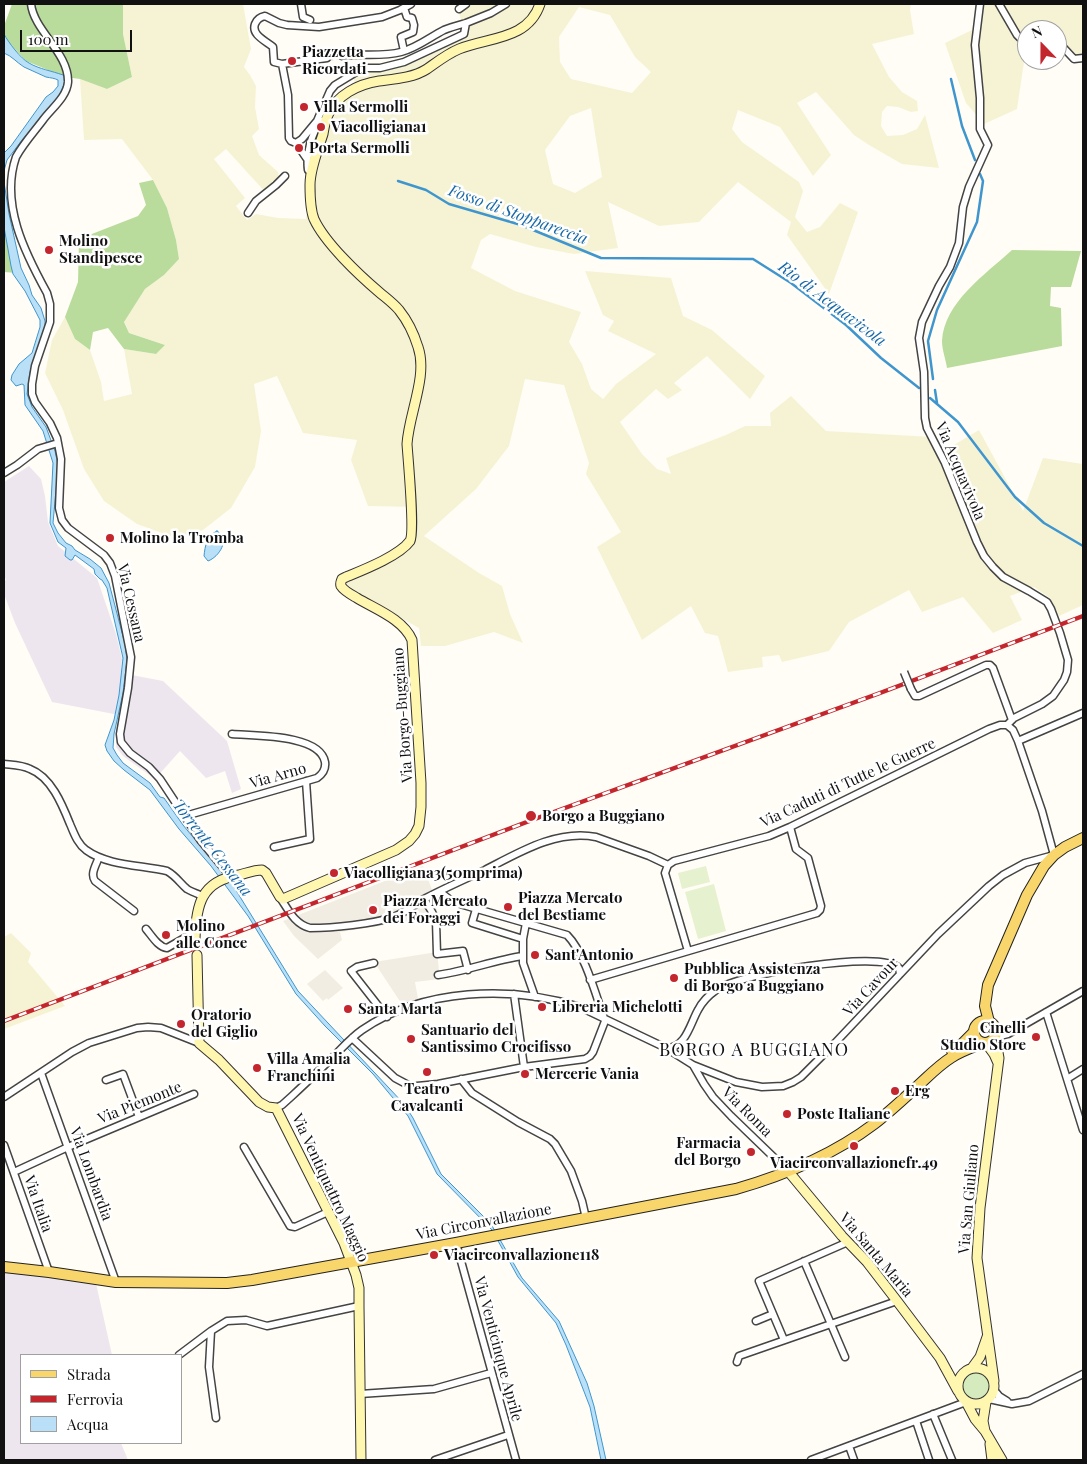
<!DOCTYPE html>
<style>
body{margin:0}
#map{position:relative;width:1087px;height:1464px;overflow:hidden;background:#fffdf5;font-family:"Playfair Display",serif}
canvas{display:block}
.frame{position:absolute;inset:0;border:5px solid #111;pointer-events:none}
.legend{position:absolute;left:20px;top:1354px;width:162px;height:90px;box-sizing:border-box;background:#fff;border:1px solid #a0a0a0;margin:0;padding:6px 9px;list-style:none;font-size:15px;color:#111}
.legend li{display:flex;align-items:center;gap:10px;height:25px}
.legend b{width:25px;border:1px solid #a0a0a0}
.north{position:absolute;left:1017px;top:20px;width:50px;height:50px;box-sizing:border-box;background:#fff;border:1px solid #a0a0a0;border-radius:50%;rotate:338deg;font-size:14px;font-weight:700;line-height:20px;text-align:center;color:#111}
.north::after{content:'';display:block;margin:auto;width:18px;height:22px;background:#c4262e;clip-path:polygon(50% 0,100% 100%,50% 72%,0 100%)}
.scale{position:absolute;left:20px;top:30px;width:112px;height:22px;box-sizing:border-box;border:2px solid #111;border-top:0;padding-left:6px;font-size:15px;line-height:18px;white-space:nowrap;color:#111;-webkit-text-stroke:4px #fff;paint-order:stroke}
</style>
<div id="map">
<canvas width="1087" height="1464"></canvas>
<div class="frame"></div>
<ul class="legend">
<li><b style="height:6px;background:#f9d66b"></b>Strada</li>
<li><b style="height:6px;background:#c4262e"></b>Ferrovia</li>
<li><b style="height:14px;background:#b9e0f7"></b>Acqua</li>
</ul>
<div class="north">N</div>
<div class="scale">100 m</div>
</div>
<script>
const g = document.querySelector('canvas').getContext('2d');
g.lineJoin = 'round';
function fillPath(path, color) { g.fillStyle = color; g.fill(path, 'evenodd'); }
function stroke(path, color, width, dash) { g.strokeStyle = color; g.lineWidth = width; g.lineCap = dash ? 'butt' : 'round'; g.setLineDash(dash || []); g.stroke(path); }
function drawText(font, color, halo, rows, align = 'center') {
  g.font = font + ' "Playfair Display",serif'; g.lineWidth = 5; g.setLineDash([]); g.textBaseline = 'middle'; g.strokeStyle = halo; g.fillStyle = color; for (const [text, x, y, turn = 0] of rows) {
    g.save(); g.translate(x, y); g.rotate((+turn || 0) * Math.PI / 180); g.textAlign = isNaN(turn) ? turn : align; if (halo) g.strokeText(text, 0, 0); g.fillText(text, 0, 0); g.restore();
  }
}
const industrial = new Path2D(`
 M29,466L41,479L45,496L48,522L58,546L97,578L116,634L122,659L121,673L163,681L227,741L241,789L232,793L225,771L206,778L180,751L155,779L123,756L116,747L119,715L52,702L15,623L4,594V581L6,580L4,575V482Z
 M4,1270L95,1279L112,1355H21V1443H121L128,1460H4Z`);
const farmland = new Path2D(`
 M123,4H243L251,49L244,67L250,75L256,86L255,107L259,129L252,136L259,155L278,172L280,185L267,194L226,149L214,159L245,198L236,206L247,220L256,214L278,218L306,219L308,206L327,130L333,113L344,101L358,90L353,77L366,71L379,70L400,66L466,35L459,13L469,4H911L910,10L914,34L872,44L889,77L902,92L917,101L918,111L911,112L898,107L887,106L882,112L881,126L887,136L903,135L917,129L925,115L939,168L902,164L869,145L854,135L816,92L797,103L831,155L813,176L780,127L738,110L732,129L742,142L799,182L803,191L795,217L807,232L820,227L840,203L858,212L829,294L787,235L791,222L738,182L699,222L659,226L608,202L618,248L574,254L536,247L490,234L481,240L471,268L515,291L581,312L569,342L582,364L591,389L603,399L616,384L656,354L608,331L614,321L603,315L585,271L671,278L683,316L712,330L765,376L750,399L707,356L674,383L682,390L668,399L656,389L620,422L642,454L657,469L671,474L666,458L726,435L745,426H771L770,413L791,396L826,431L932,437L942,452L979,430L1023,511L1043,458L1083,464V605L1059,616L1050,598L1034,587L1010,596L1022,620L993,633L963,597L922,612L909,590L849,622L829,651L782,662L779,655L762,657L763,667L728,672L718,636L705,633L691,606L642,640L597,547L621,532L586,474L589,463L564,385L525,379L509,446L476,489L424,536L479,573L502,586L510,614L523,643L494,632L445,646H421L419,628L349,589L345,583L410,549L415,540L416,507L368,506L351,460L357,440L303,433L277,376L254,384L261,431L255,467L231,508L203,530L176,538L137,524L104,501L84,469L63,410L45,373L52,340L65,317L75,339L90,350L101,382L104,401L132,394L124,349L156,354L165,345L129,333L124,321L145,289L164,275L179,259L176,240L167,208L153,180L122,139L84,140L80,79L107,89L132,77L123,34ZM579,7L610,15L635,57L651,72L632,93L571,79L560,62L559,37ZM591,108L602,177L575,193L553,184L545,150L570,116Z
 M976,4H1083V54L1057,58V30H1027V60H1039L1024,62L1017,109L984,124L966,103L945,43L974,29Z
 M11,933L31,953L28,962L65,1006L4,1029V937Z`);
const green = new Path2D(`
 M962 1386a14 14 0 1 1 28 0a14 14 0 1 1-28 0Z`);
const forest = new Path2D(`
 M12,4H123V34L132,77L107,89L80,79L65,77L26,61L10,44L4,34V26Z
 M153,180L167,208L176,240L179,259L164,275L145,289L124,322L129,333L165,345L156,354L124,349L108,328L93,332L90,350L75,339L65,317L78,282L79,239L138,216L146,205L139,183Z
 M4,203L17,273L4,272Z
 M1012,250L1081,251L1071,287H1051L1050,306L1061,308L1062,346L947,368C946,360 942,350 942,341C944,302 986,274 1012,250Z`);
const pitch = new Path2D(`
 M706,866L710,882L682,889L678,873Z
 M714,884L726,931L698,939L685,892Z`);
const plaza = new Path2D(`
 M423,866L437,903L436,917L340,932L342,940L318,959L294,936L283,921Z
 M437,952L440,979L415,982L419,1004L405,1009L374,962Z
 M325,970L343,988L328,1000L327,998L323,1001L307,984Z`);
const water = new Path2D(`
 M4,34C8,42 21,59 29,63C39,69 52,71 63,75L65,77V82L59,96L22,140L7,160L4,171V153L11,146L46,97L53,92L58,86V80C54,78 51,78 46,77C39,74 31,70 24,67C16,62 12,56 4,53Z
 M4,182L9,214L21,268L29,285L32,295L41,308L45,321V327L30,372L27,394L32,407L46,427L55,451L58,465L57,479L53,523L58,533L66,543L72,546L75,550L90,559L101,568L109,583L125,644L127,660L123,693L114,734L113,748L117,755L123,763L150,783L160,797L164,798L183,825L234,887L298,991L404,1104L413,1118L441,1174L491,1224L522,1278L559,1321L587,1383L594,1406L606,1460H601L590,1407L566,1345L556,1323L518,1277L492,1230L437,1174L408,1116L373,1074L325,1026L296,994L248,916L211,866L179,829L150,790L124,770L114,761L107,751L105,745L114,720L119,695L123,658L107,588L102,580L100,579L95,574L94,569L75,555L72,560H70L65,556L66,548L58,542L50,523L53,463L43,431L25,405L24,385L22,384L16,386L11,380L12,375L19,364L32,353L40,327V320L25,291L13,274L11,266L4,227Z
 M217,531C231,539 219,557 208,561L204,556C205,546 207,535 217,531Z`);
const stream = new Path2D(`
 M951,79L962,126L975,160
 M398,181L426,190L449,204L521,225L601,258L753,259L791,283L846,325L881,358L919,388
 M933,379L928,341L937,310L977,222L983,181L980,174
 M935,390L937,403
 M930,398L958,422L1015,497L1044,523L1083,546`);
const streetTunnel = new Path2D(`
 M327,58L342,56`);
const secondaryTunnel = new Path2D(`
 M195,939L197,955`);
const street = new Path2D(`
 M31,4C34,31 69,53 68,82C67,97 51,109 43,120C34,132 23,144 16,157C0,204 25,253 47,293L50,304V322L35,366L32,384V394L35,402L50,423L57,438L61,459L59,508L62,520L68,528L104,555L110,563L115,576L131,657L128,688L120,734L121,742L130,753L149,767L160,779L201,841L230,876
 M301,4L303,17L310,20
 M980,4L975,45L980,98V129L988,145L969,187L963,207L959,243L950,267L939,286L922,322L919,338L924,372L925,418L927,428L945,463L977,542L984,556L993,567L1003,577L1029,591L1047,602L1051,609L1060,633L1068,660L1067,672L1064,680L1053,696L1042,704L1014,718L1007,725
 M999,4L1017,35L1020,38L1027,39
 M404,8L407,17L412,18L414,25L413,32L401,37L404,51
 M459,9L466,4
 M1057,44L1061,45L1074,59L1083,58
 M342,56C362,53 382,57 401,52C417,48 430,37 444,30C451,27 459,25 466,23
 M327,58L282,64L274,62L273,47C266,41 251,35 255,24C257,19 260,17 265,16L279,23L287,25L319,27L382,17L400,10L411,4
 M282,64L288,95L289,138L291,141L296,143L307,159
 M296,143L302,139L317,121L330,91L335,85L363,68H380L404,62L464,34L466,23L491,13L506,4
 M312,172L308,170C306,154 311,134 321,121
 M248,213L256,201L276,185L285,176
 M4,473L17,465L38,449L58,443
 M911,689L915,696H919L986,665H990L993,668L1012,720
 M1018,741L1083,713
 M4,764C13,765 22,765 30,769C51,777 62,804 70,824C74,833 77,843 86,850C108,866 141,865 167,871C176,876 180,883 187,889C192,892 198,894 203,896
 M185,816L317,778C323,774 326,769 325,762C320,734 254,736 232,734
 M274,847L310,839L306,781
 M99,857C96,865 90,874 95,881L134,911
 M440,892L453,902L567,935C585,953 596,996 605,1021
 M281,899C289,911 295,924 310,928C333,928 373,924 393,917C405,913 415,904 426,898C445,888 465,879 485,870C518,853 557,829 596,837L649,856L668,865
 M424,899L432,912L436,921L437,954L463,951L468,970
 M476,909L472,923L523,939L526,923
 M146,929C152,936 158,947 167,948L195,932
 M523,939V963L535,997
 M688,951L665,873L668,865L674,861L769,836L790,827L989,729L1000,725H1007
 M374,963L357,967L351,971L387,1017
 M438,975C467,971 494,960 523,956
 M590,980L817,913L820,910L821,906L808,858L796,849L790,827
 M514,994L524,1067
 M1046,1012L1083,1130
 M995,1028L1001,1029H1014
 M995,1036H1000L1008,1034L1083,991
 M352,1038L395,1078L410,1086H417L438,1084L524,1067L585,1059L590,1056L593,1052L605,1021
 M666,1048C686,1048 690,1024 698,1010C702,1002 709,995 716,990C738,974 881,949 899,968L900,974
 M693,1065L704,1084L713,1097L731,1116L788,1171
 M41,1073L116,1282
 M461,1079L472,1093L518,1122L550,1139L555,1144L571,1171L582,1201L585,1214
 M1067,1079L1083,1069
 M106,1080L123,1074L139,1117
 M4,1097L72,1052L89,1043L137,1028L148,1027L161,1028L199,1043
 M276,1108L282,1105L292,1096C307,1082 322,1068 336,1054C344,1046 352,1037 362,1030C423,988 511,985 580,1007L666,1048L693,1065L736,1082L762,1087L783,1086L793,1082L801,1077L835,1043L938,934L989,886L1003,875L1025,863L1054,855L1042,811L1018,741L1013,730L1007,725
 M4,1145L49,1272
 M244,1147L290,1226L295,1227L328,1212
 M14,1172L68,1147L194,1094
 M456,1243L516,1460
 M804,1261L845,1357
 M756,1321L773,1314
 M211,1331L209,1367L216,1418
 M784,1340L759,1281L848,1242
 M179,1355L211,1331L227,1321L246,1320L267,1326L359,1306
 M737,1362L739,1356L897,1301
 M994,1390L999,1396L1007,1401
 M360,1394L434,1389L491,1373
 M989,1399L1012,1404L1029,1401L1083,1374
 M933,1414L952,1460
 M916,1421L929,1460
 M849,1446L854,1460
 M435,1460L508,1435
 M811,1460L966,1402`);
const secondary = new Path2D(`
 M195,939C196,905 201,881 239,875C247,873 254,870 262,870L266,873L280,897L283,899L396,850L409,841L415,834L419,826L421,807V783L412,640C403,619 375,609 357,598C352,595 344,591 341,586C340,583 341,582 342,579L346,577C363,570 399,556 410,541C415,532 408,459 407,444C409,413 428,376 418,347C414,334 407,320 399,310C393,303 386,298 379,292C359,275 325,243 314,219C310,209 310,195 310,185C310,168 318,150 323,134C324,128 325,121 328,115C336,95 359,84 379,81C395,79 413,78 427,69C437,62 447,54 459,49C489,37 528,40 540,4
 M197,955L199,1043L219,1060L259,1102L268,1107L276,1108L344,1243L356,1275L359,1288V1306L361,1460
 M986,1043L994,1054L998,1063
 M788,1171L842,1236L867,1262L897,1301L940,1358L958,1391
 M958 1386a18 18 0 1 1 36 0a18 18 0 1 1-36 0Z
 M972,1368L980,1357L987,1337
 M994,1381L977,1258L980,1208L999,1058L995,1036
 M966,1402L975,1419L985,1431L1002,1460
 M985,1431L983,1421L986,1402
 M990,1444L992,1460`);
const primary = new Path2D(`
 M974 1032a11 11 0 1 1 22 0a11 11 0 1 1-22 0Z
 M989,1022L985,1006L988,985L1027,895L1044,866L1054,855L1065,847L1083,838
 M952,1051L962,1044L974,1032
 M4,1267L49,1272L116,1282L227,1283L252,1280L456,1243L736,1189C785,1175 833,1155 874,1124C887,1114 899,1103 911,1092C925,1080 936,1067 952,1057C961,1051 973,1047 983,1043`);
const rail = new Path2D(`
 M4,1021L532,820L880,693L1083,616`);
const streetBridge = new Path2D(`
 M904,672L911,689`);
const markers = [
 [292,61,5,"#c4262e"],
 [304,107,5,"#c4262e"],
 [321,127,5,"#c4262e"],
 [299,148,5,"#c4262e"],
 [49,250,5,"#c4262e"],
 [110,538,5,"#c4262e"],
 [531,816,6,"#c4262e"],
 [334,873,5,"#c4262e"],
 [508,907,5,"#c4262e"],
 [373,910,5,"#c4262e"],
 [166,935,5,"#c4262e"],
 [535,955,5,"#c4262e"],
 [674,978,5,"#c4262e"],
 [542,1007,5,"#c4262e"],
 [348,1009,5,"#c4262e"],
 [181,1024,5,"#c4262e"],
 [1036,1037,5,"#c4262e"],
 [411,1039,5,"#c4262e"],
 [257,1068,5,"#c4262e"],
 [427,1072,5,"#c4262e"],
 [525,1074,5,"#c4262e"],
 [895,1091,5,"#c4262e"],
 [787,1114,5,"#c4262e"],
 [854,1146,5,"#c4262e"],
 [751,1152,5,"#c4262e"],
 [434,1255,5,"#c4262e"]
];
const poiNames = [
 ["Piazzetta",302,52],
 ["Ricordati",302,69],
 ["Villa Sermolli",314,107],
 ["Viacolligiana1",331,127],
 ["Porta Sermolli",309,148],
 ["Molino",59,241],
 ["Standipesce",59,258],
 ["Molino la Tromba",120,538],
 ["Borgo a Buggiano",542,816],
 ["Viacolligiana3(50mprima)",344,873],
 ["Piazza Mercato",518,898],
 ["del Bestiame",518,915],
 ["Piazza Mercato",383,901],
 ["dei Foraggi",383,918],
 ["Molino",176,926],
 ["alle Conce",176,943],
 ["Sant'Antonio",545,955],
 ["Pubblica Assistenza",684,969],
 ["di Borgo a Buggiano",684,986],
 ["Libreria Michelotti",552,1007],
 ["Santa Marta",358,1009],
 ["Oratorio",191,1015],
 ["del Giglio",191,1032],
 ["Cinelli",1026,1028,"right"],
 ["Studio Store",1026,1045,"right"],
 ["Santuario del",421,1030],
 ["Santissimo Crocifisso",421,1047],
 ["Villa Amalia",267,1059],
 ["Franchini",267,1076],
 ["Mercerie Vania",535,1074],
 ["Teatro",427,1089,"center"],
 ["Cavalcanti",427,1106,"center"],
 ["Erg",905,1091],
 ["Poste Italiane",797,1114],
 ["Farmacia",741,1143,"right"],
 ["del Borgo",741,1160,"right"],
 ["Viacirconvallazionefr.49",854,1163,"center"],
 ["Viacirconvallazione118",444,1255]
];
const streetNames = [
 ["Via Acquavivola",960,471,67],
 ["Via Cessana",131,603,77],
 ["Via Borgo-Buggiano",403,715,-94],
 ["Via Arno",278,776,-16],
 ["Via Caduti di Tutte le Guerre",848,783,-25],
 ["Via Cavour",871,987,-47],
 ["Via Piemonte",140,1103,-22],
 ["Via Roma",747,1112,45],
 ["Via Lombardia",91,1174,70],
 ["Via Ventiquattro Maggio",330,1188,65],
 ["Via San Giuliano",969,1199,-85],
 ["Via Italia",38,1204,71],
 ["Via Circonvallazione",484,1222,-11],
 ["Via Santa Maria",876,1255,50],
 ["Via Venticinque Aprile",498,1349,75]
];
const waterNames = [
 ["Fosso di Stoppareccia",518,215,20],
 ["Rio di Acquavivola",832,304,37],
 ["Torrente Cessana",212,848,52]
];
const quarterNames = [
 ["BORGO A BUGGIANO",754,1050]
];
fillPath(industrial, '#eee6ef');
fillPath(farmland, '#f6f3d4');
fillPath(green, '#d5ebbd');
fillPath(forest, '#b9dc9c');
fillPath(pitch, '#e6f2cf');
fillPath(plaza, '#f1ede2');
fillPath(water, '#b9e0f7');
stroke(water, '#3f96cf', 1);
stroke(stream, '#3f96cf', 2.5);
stroke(streetTunnel, '#dbdad3', 6, [6, 3]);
stroke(secondaryTunnel, '#dbdad3', 9, [9, 4.5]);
stroke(street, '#444', 9);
stroke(secondary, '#333', 11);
stroke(primary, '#222', 12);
stroke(street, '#fff', 6);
stroke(secondary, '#fff6b0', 9);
stroke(primary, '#f9d66b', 10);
stroke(rail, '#c4262e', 4.5);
stroke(rail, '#fff', 2.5, [8]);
stroke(streetBridge, '#444', 9, []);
stroke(streetBridge, '#fff', 6);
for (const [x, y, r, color] of markers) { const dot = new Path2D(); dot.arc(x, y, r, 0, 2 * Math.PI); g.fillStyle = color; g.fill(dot); stroke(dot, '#fff', 2); }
drawText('bold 15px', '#111', '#fff', poiNames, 'left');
drawText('15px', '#111', '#fff', streetNames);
drawText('italic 16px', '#1768a6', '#fff', waterNames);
g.letterSpacing = '1px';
drawText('18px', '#111', '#fff', quarterNames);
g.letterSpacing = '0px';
</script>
